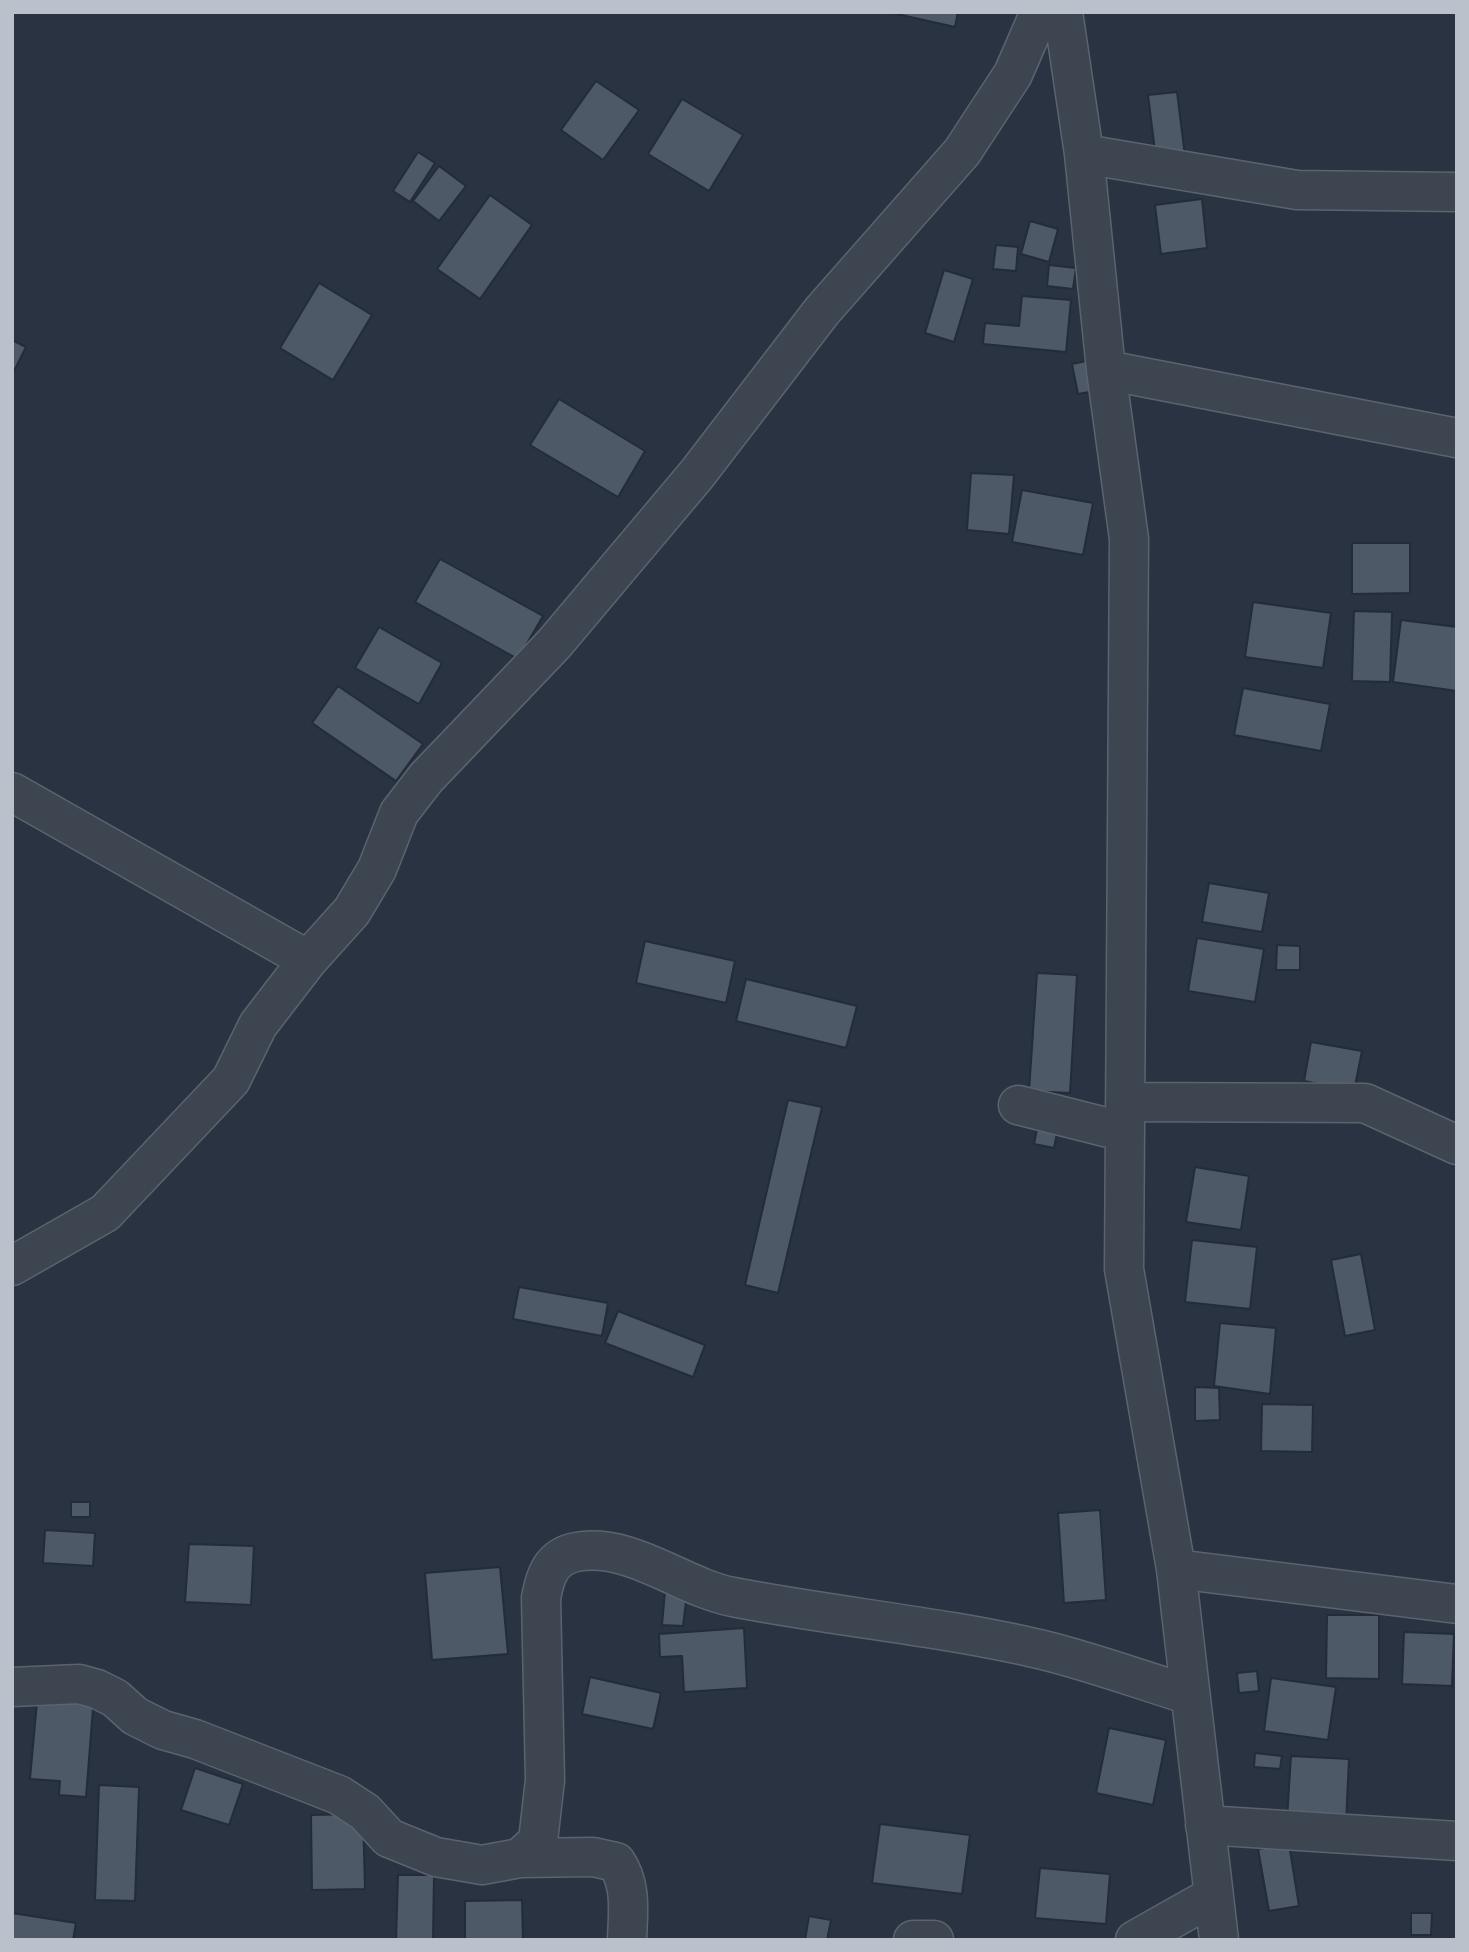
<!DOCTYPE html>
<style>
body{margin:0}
#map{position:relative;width:1469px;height:1952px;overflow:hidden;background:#293341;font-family:Lato,sans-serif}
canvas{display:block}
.frame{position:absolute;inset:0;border:14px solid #bac1cb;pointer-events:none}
</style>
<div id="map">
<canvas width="1469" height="1952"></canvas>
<div class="frame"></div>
</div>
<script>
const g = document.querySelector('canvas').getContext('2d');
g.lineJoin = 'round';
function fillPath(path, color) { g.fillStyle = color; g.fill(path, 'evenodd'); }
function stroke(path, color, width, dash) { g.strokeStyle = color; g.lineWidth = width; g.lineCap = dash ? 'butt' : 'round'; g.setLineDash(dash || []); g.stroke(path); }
const building = new Path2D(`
 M888,12H958L955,27Z
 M596,81L639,110L603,160L561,130Z
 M1177,92L1185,156L1156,159L1148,95Z
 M682,99L743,135L709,191L648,154Z
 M418,152L435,163L410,202L393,191Z
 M439,166L466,186L439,221L413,201Z
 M490,195L532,225L480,299L437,269Z
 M1202,199L1207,248L1161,254L1155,205Z
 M1030,221L1058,229L1049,262L1021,254Z
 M996,245L1018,247L1016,271L993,269Z
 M1049,265L1076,268L1073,289L1047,286Z
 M944,270L973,279L954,342L925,333Z
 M319,283L372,315L333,380L280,348Z
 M1022,296L1071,300L1066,352L983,344L985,323L1019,326Z
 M12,340L26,347L12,375Z
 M1101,358L1107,389L1078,394L1072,364Z
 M559,399L645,451L618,497L530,445Z
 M971,473L1014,475L1009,534L967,530Z
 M1022,490L1093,503L1083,555L1012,542Z
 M1352,543H1410V593L1352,594Z
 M440,559L543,616L518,659L415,602Z
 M1253,602L1331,613L1323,668L1245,657Z
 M1354,611L1392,612L1390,682L1352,681Z
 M1401,620L1457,627V691L1393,682Z
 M379,627L442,663L419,704L355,668Z
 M338,686L423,744L396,781L312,723Z
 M1243,688L1330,704L1321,751L1234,735Z
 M1209,883L1269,893L1262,932L1202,922Z
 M1197,938L1264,949L1255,1002L1188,991Z
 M645,941L735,961L726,1003L636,983Z
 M1277,945L1300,946V970H1276Z
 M1037,973L1077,975L1070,1093L1029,1091Z
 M746,979L857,1006L846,1048L736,1021Z
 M1311,1042L1362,1051L1354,1091L1304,1081Z
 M788,1100L822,1107L778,1293L745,1285Z
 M1037,1129L1057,1133L1054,1148L1034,1144Z
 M1195,1167L1249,1176L1241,1230L1186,1222Z
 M1192,1240L1257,1247L1250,1309L1185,1302Z
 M1361,1254L1375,1330L1345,1336L1331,1260Z
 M519,1287L608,1303L602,1336L513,1319Z
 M618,1311L705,1345L693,1377L605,1343Z
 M1220,1323L1276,1328L1270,1394L1214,1386Z
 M1195,1387L1219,1388L1220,1420L1195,1421Z
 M1262,1404L1313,1405L1312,1452L1261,1451Z
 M71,1502H90V1517H71Z
 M1100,1510L1106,1600L1064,1603L1058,1513Z
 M45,1530L95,1533L93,1566L43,1563Z
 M189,1544L254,1546L251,1605L185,1602Z
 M500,1567L508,1654L432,1660L425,1573Z
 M665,1591L687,1593L683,1626L662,1625Z
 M1327,1615H1379V1679L1326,1678Z
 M744,1628L747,1688L684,1692L682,1656L660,1657L659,1634Z
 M1404,1632L1454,1634L1452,1686L1402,1684Z
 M1257,1671L1259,1691L1239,1693L1237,1673Z
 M590,1677L661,1693L653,1729L582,1714Z
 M1271,1678L1336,1687L1328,1740L1264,1731Z
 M38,1691L94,1696L86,1797L59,1795L60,1781L30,1779Z
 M1109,1728L1166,1740L1153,1805L1096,1793Z
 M1255,1753L1282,1756L1280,1769L1254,1767Z
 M1291,1756L1349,1759L1346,1823L1287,1819Z
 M195,1768L243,1784L229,1825L181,1810Z
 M99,1785L139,1787L135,1901L95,1900Z
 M363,1814L365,1889L312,1890L311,1815Z
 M880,1824L970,1835L962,1894L872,1883Z
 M1289,1844L1299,1906L1269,1911L1258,1849Z
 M1040,1868L1110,1874L1106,1924L1035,1918Z
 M398,1875H434L433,1940H396Z
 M522,1900L523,1940H465V1901Z
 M12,1913L76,1923L73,1940H12Z
 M1411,1913H1432L1431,1935H1411Z
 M809,1916L831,1920L827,1940H805Z`);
const street = new Path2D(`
 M1063,12L1084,154L1106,370L1129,539L1124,1269L1176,1569L1219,1940
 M1084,154L1297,190L1457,192
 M1106,370L1457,438
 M12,792L308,960
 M1125,1102L1365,1103L1457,1145
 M1018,1105L1125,1132
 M12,1266L105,1213L231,1080L258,1025L308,960L352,911L377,869L399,813L426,778L554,644L697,474L822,311L962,152L1013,74L1040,12
 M1176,1569L1457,1604
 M12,1687L79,1684L97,1689L115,1698L135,1716L163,1730L195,1739L339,1795L365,1812L389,1838L436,1857L482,1865L520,1858L593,1857L616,1862C632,1885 628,1912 627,1940
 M1205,1825L1457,1841
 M520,1858L538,1841L545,1780L541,1598C545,1576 551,1557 576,1552C631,1542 681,1587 733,1597C836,1617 941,1626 1043,1650C1092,1662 1141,1680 1190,1695
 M913,1940H934
 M1135,1940L1213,1896`);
fillPath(building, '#4d5967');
stroke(building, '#242c39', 2);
stroke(street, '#5b636f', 41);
stroke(street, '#3d4551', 38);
</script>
